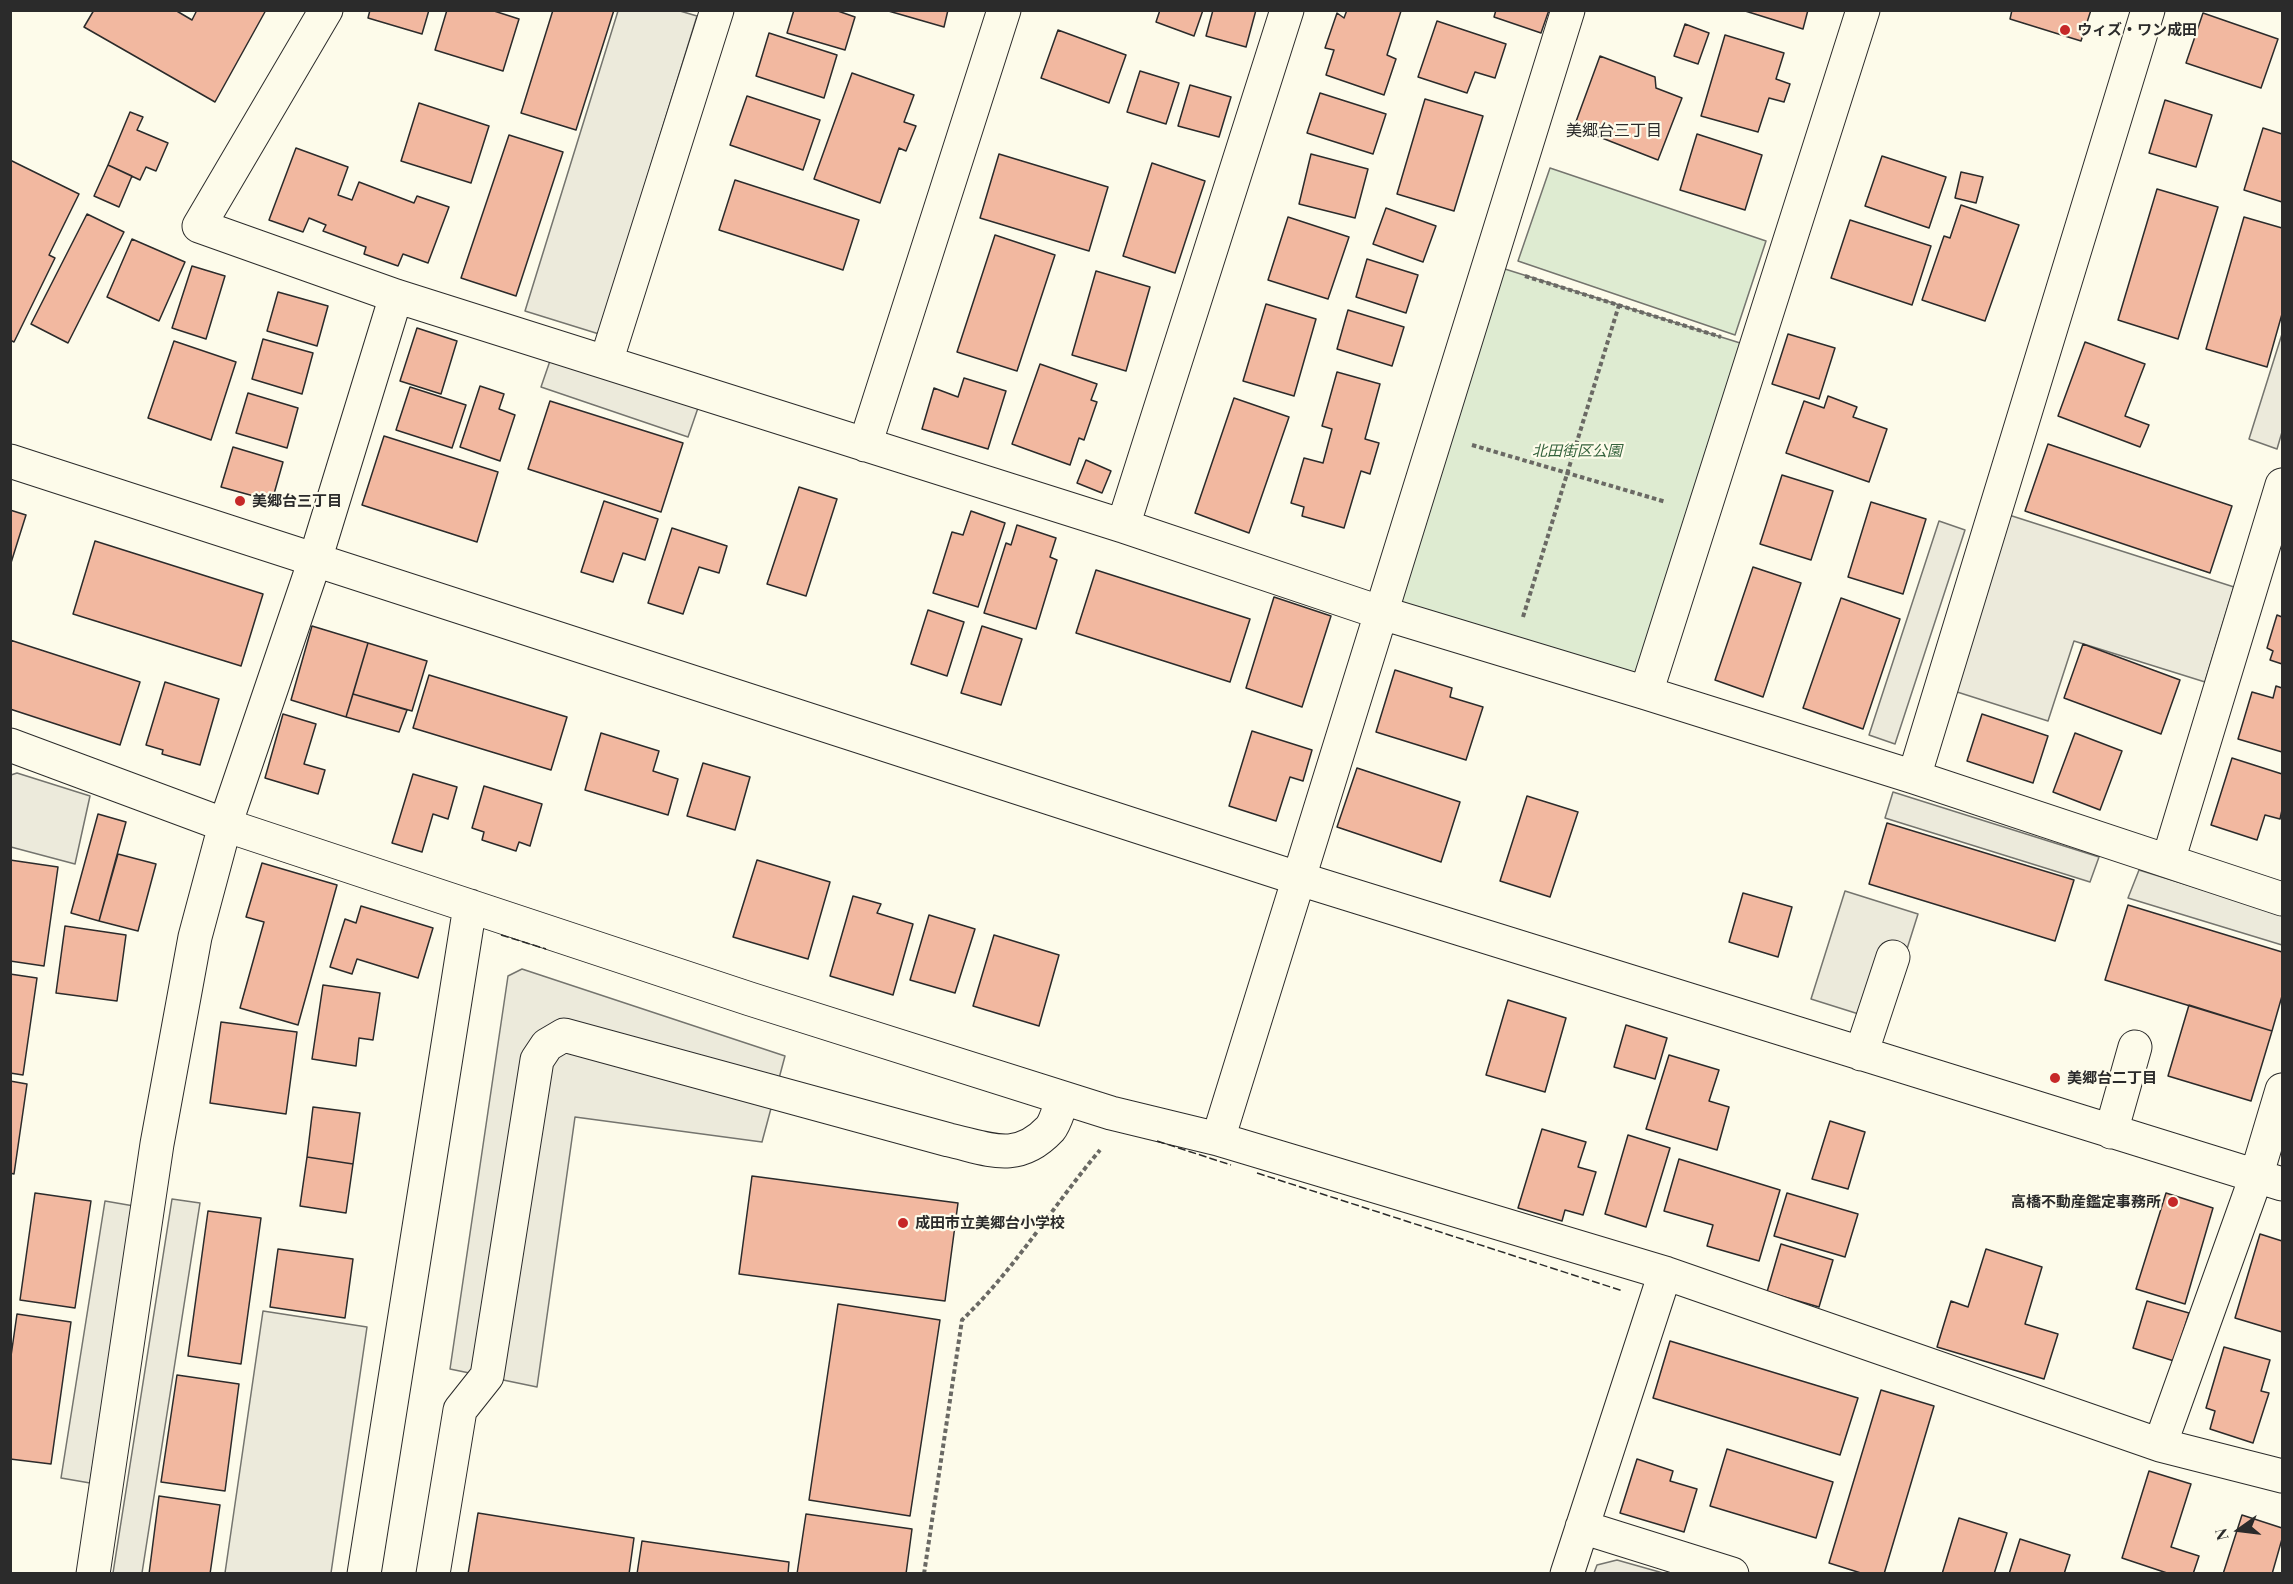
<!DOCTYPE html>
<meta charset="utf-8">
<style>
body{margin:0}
#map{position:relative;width:2293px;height:1584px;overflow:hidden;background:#fdfbea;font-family:"Playfair Display",serif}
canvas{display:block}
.frame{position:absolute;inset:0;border:12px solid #2b2b2b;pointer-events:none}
.north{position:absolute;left:2209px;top:1500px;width:60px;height:60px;-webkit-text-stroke:4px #fdfbea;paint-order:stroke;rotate:256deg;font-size:16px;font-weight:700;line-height:24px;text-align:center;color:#2b2b2b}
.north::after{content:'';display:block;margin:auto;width:21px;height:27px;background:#2b2b2b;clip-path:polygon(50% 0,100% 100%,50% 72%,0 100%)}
</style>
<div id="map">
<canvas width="2293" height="1584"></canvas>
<div class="frame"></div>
<div class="north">N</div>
</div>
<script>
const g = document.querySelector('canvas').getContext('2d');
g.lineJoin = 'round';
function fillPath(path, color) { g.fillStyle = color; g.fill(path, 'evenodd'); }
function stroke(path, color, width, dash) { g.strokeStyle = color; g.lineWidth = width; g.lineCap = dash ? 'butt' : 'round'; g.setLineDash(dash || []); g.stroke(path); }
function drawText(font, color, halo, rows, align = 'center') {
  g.font = font + ' "Playfair Display","Noto Sans JP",serif'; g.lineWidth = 4.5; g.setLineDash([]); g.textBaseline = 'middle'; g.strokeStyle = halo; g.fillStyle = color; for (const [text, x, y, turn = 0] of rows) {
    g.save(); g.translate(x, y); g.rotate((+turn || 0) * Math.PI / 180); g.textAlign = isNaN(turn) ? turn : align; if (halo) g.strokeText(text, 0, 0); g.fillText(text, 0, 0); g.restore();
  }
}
const green = new Path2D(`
 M1550,168L1766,241L1735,335L1518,261Z
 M1489,264L1756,348L1648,688L1382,613Z`);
const parking = new Path2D(`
 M618,11H680L697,16L599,334L525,311Z
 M2282,334V432L2277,449L2249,439Z
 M552,355L699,405L688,437L541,387Z
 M2009,515L2234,587L2205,682L2074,641L2048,721L1954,691Z
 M1939,521L1965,530L1895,744L1869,735Z
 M17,773L90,796L75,864L11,847V775Z
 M1893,792L2099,857L2090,882L1885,818Z
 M2139,870L2282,914V945L2128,898Z
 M1845,891L1918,914L1884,1022L1811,999Z
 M522,969L785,1056L762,1142L575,1117L537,1387L450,1369L508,976Z
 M172,1199L200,1203L142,1573H113Z
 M105,1201L134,1206L90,1483L61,1478Z
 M263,1311L367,1327L331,1573H225Z
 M1617,1560L1663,1573H1594L1597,1565Z`);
const building = new Path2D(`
 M94,10H175L192,20L197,10H266L215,102L84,27Z
 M370,10H429L422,34L368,18Z
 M447,10H491L519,19L503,71L435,50Z
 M553,10H614L576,130L521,113Z
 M794,10H835L855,17L845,50L787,33Z
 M885,10H948L944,27Z
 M1160,10H1203L1194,36L1156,22Z
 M1213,10H1256L1246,47L1206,36Z
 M1347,10L1401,11L1387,55L1396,59L1384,95L1326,75L1334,50L1325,48L1337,13L1344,18Z
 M1496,10H1549L1541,33L1494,17Z
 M1742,10H1808L1803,29Z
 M2012,10H2091L2081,41L2010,19Z
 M2203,13L2278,39L2261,88L2186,63Z
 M1437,21L1506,44L1495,78L1475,72L1467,93L1418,77Z
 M1685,24L1709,33L1698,64L1674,56Z
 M1058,30L1126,55L1109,103L1041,78Z
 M769,33L837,55L824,98L756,76Z
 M1725,35L1784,53L1776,79L1790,84L1784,102L1769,98L1758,132L1701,116Z
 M1600,56L1655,77L1656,88L1682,98L1658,160L1574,127Z
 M1140,71L1179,83L1166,124L1127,112Z
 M852,73L914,95L904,122L916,126L906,151L899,148L880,203L814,179Z
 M1190,85L1231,97L1219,137L1178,126Z
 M1320,93L1386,114L1373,154L1307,133Z
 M747,96L820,120L803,170L730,145Z
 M1425,99L1483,116L1454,211L1397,194Z
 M2165,100L2212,115L2196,167L2149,153Z
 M419,103L489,126L471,183L401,161Z
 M130,112L143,117L137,130L168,143L156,171L146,167L140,180L108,165Z
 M2263,128L2282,134V202L2244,190Z
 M1697,134L1762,155L1745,210L1680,190Z
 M509,135L563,152L516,296L461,278Z
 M296,148L348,167L338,195L352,200L359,182L414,203L417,196L449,207L428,263L403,254L398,266L364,254L366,247L323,231L326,225L309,218L303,232L269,220Z
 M999,154L1108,187L1089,251L980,218Z
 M1311,154L1368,169L1355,218L1299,204Z
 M1882,156L1946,177L1929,228L1865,206Z
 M10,160L79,194L49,255L55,258L14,342L10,340Z
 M1152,163L1205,181L1175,273L1123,256Z
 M108,165L132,176L119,207L94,196Z
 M1961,172L1983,177L1976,203L1955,198Z
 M735,180L859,220L843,270L719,230Z
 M2157,189L2218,207L2178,339L2118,320Z
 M1961,205L2019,225L1985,321L1922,300L1944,236L1950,238Z
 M1386,208L1436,226L1423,262L1373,244Z
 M87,214L124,232L68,343L31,324Z
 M1288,217L1349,237L1328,299L1268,280Z
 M2244,217L2282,228V314L2267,367L2206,349Z
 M1850,220L1931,246L1912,305L1831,278Z
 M995,235L1055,255L1017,371L957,352Z
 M132,239L185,262L159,321L107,297Z
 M1367,259L1418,275L1406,313L1356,297Z
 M192,266L225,276L206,339L172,328Z
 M1096,271L1150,287L1126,371L1072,355Z
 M278,292L328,306L317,346L267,331Z
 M1266,304L1316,319L1294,396L1243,381Z
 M1348,310L1404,327L1392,366L1337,349Z
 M417,328L457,341L441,394L400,381Z
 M1788,334L1835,348L1819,399L1772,384Z
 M263,339L313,353L302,394L252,379Z
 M174,341L236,362L211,440L148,418Z
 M2085,342L2145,364L2125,416L2149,425L2140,447L2058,416Z
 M1040,364L1097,384L1091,400L1097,402L1084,440L1079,438L1070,465L1012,444Z
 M1337,372L1380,384L1365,439L1379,443L1370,474L1361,471L1344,528L1302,516L1304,507L1291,503L1304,458L1323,463L1332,429L1322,426Z
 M964,378L1006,391L988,449L922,429L934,388L958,397Z
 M480,386L504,394L499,409L515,415L500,461L460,447Z
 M410,387L466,405L452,448L396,430Z
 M248,393L298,408L287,448L236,433Z
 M1828,396L1857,407L1853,417L1887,429L1869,482L1786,453L1804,401L1824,408Z
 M1234,398L1289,417L1249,533L1195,513Z
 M550,401L683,443L661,512L528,469Z
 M384,436L498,472L477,542L362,505Z
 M2048,444L2232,506L2210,573L2025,511Z
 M233,447L283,462L272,501L221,487Z
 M1086,460L1111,471L1102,493L1077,483Z
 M1782,475L1833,491L1811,560L1760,544Z
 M799,487L837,499L806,596L767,584Z
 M604,501L658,519L645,560L623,553L613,582L581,572Z
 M1871,502L1926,519L1903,594L1848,577Z
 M10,510L26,515L10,566Z
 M971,511L1005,523L978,607L933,593L952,532L963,535Z
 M1017,525L1056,538L1050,557L1057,560L1036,629L984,613L1006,543L1011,545Z
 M672,528L727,546L719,573L699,567L683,614L648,603Z
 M95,541L263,594L241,666L73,614Z
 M1753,567L1801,583L1763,697L1715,680Z
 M1096,570L1250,619L1230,682L1076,633Z
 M1274,597L1331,616L1302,707L1246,688Z
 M1841,598L1900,619L1863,729L1803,708Z
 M928,610L964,622L947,676L911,664Z
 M2277,615L2282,617V664L2270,660L2273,651L2267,648Z
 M312,626L368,643L346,717L291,700Z
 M982,626L1022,639L1001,705L961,693Z
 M10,640L140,682L120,745L10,709Z
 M368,643L427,661L412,711L353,694Z
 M2083,644L2180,680L2161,734L2064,698Z
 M1395,670L1452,688L1450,697L1483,707L1466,760L1376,732Z
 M429,675L567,717L551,770L413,728Z
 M165,682L219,699L200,765L162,754L163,750L146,745Z
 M2276,686L2282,688V752L2238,739L2252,692L2273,698Z
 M353,694L407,710L399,732L346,717Z
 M283,714L316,724L304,764L325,770L318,794L265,778Z
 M1982,714L2048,736L2033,783L1967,761Z
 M1252,731L1312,750L1303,781L1290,777L1276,821L1229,806Z
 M601,733L659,751L653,771L678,779L668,815L585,790Z
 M2075,733L2122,751L2100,810L2053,792Z
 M2232,758L2282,774V810L2280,819L2265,815L2257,840L2211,825Z
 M703,763L750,777L735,830L687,816Z
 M1357,768L1460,802L1441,862L1337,827Z
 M413,774L457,787L448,819L433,814L422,852L392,843Z
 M484,786L542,804L530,846L519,842L516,851L482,840L484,832L472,828Z
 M1527,796L1578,812L1550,897L1500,881Z
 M98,814L126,822L99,921L71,913Z
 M1887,823L2074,880L2055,941L1869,884Z
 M118,854L156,864L138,931L99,921Z
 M10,860L58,867L44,966L10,961Z
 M757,860L830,882L808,959L733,937Z
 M262,863L337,885L298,1025L240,1008L264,922L246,917Z
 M1743,893L1792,907L1778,957L1729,942Z
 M853,896L881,904L877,913L913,924L893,995L830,976Z
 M2128,905L2282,952V996L2272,1031L2105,980Z
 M361,906L433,928L418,978L357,959L352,974L330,967L345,919L356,923Z
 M929,915L975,929L955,993L910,980Z
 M65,926L126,935L117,1001L56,993Z
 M994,935L1059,955L1039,1026L973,1006Z
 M10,974L37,978L23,1075L10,1073Z
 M323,985L380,993L373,1040L359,1038L356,1066L312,1059Z
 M1508,1000L1566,1018L1545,1092L1486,1075Z
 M2189,1005L2272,1031L2251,1101L2168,1076Z
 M221,1022L297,1032L286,1114L210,1103Z
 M1626,1025L1667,1038L1655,1079L1614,1067Z
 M1669,1055L1719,1070L1709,1101L1729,1107L1717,1150L1646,1129Z
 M10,1081L27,1084L14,1174L10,1173Z
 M313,1107L360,1113L353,1164L307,1157Z
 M1830,1121L1865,1132L1848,1189L1812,1179Z
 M1542,1129L1586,1142L1578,1167L1596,1172L1583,1215L1565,1210L1562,1221L1518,1208Z
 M1628,1135L1670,1148L1646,1227L1605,1214Z
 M307,1157L353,1164L346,1213L300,1206Z
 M1679,1159L1780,1190L1759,1261L1707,1246L1713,1225L1664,1211Z
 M752,1176L958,1203L945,1301L739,1274Z
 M35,1193L91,1201L75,1308L20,1300Z
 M1787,1193L1858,1214L1845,1257L1774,1236Z
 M2166,1193L2213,1208L2185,1304L2136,1289Z
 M208,1211L261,1218L241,1364L188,1356Z
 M2260,1234L2282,1241V1332L2235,1318Z
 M1781,1244L1833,1260L1819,1307L1767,1292Z
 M278,1249L353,1259L345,1318L270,1307Z
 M1986,1249L2042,1267L2025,1324L2058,1334L2044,1379L1937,1347L1951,1301L1968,1307Z
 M2147,1301L2189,1313L2174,1361L2133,1348Z
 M838,1304L940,1320L910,1516L809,1500Z
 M17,1314L71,1322L51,1464L10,1459V1363Z
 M1670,1341L1858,1398L1840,1455L1653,1398Z
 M2224,1347L2270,1360L2261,1391L2269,1393L2253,1443L2210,1429L2215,1411L2206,1408Z
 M177,1375L239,1384L225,1491L161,1482Z
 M1881,1390L1934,1406L1884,1574H1864L1829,1563Z
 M1727,1449L1833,1482L1816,1538L1710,1506Z
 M1637,1459L1673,1471L1670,1481L1697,1489L1684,1532L1620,1513Z
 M2149,1471L2191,1484L2171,1547L2199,1556L2193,1574H2170L2122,1558Z
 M159,1496L220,1505L210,1574H149Z
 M478,1513L634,1538L629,1574H468Z
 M806,1514L912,1529L906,1574H797Z
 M2242,1515L2282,1528V1539L2272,1574H2223Z
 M1959,1518L2007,1533L1994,1574H1942Z
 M2020,1539L2070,1555L2064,1574H2009Z
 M642,1541L789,1562L788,1574H637Z`);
const path = new Path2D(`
 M1525,276L1721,337
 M1472,445L1666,502
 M1523,617L1619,305
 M924,1574L962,1320C1014,1270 1053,1206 1100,1150`);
const minor = new Path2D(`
 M326,10L199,226L396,296L1123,526L1382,613L1646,693L1914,777L2282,899
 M606,362L717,10
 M865,445L1004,10
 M10,461L1300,879L2282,1184
 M1123,526L1287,10
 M1646,693L1863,10
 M10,745L225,825L750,999L1111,1113L1218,1139L1665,1273L2160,1445L2282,1476
 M1914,777L2148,10
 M2168,861L2282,485
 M1861,1054L1893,957
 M2111,1132L2135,1047
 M1218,1139L1568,10
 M2160,1445L2256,1177L2282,1090
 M1582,1527L1732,1574
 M93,1574L157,1144L195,937L225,825L315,560L396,296
 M364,1574L470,906
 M433,1574L460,1410L487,1376L537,1060L547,1045L564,1035L949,1140C989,1149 1017,1164 1050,1129C1056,1122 1059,1107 1063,1099
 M1567,1574L1665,1273`);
const fence = new Path2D(`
 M501,935L546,949
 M1157,1141L1231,1165
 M1257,1173L1623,1291`);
const markers = [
 [2065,30,6,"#c62828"],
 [240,501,6,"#c62828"],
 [2055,1078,6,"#c62828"],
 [2173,1202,6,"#c62828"],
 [903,1223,6,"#c62828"]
];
const poiNames = [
 ["ウィズ・ワン成田",2077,30],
 ["美郷台三丁目",252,501],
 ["美郷台二丁目",2067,1078],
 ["高橋不動産鑑定事務所",2161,1202,"right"],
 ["成田市立美郷台小学校",915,1223]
];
const parkNames = [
 ["北田街区公園",1577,451]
];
const neighbourhoodNames = [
 ["美郷台三丁目",1614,131]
];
fillPath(green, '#deebd1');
stroke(green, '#74746e', 1.5);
fillPath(parking, '#eceadb');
stroke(parking, '#74746e', 1.5);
fillPath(building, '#f2b8a0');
stroke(building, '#2b2b2b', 1.5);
stroke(minor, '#2b2b2b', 35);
stroke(path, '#6a6964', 4, [4.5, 3]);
stroke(minor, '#fdfbea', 33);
stroke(fence, '#2b2b2b', 1.5, [8, 3]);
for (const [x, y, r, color] of markers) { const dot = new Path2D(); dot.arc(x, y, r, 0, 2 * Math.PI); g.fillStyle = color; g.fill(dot); stroke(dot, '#fdfbea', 2); }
drawText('bold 15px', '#2b2b2b', '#fdfbea', poiNames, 'left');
drawText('italic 15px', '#34623c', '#fdfbea', parkNames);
drawText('16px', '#2b2b2b', '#fdfbea', neighbourhoodNames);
</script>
